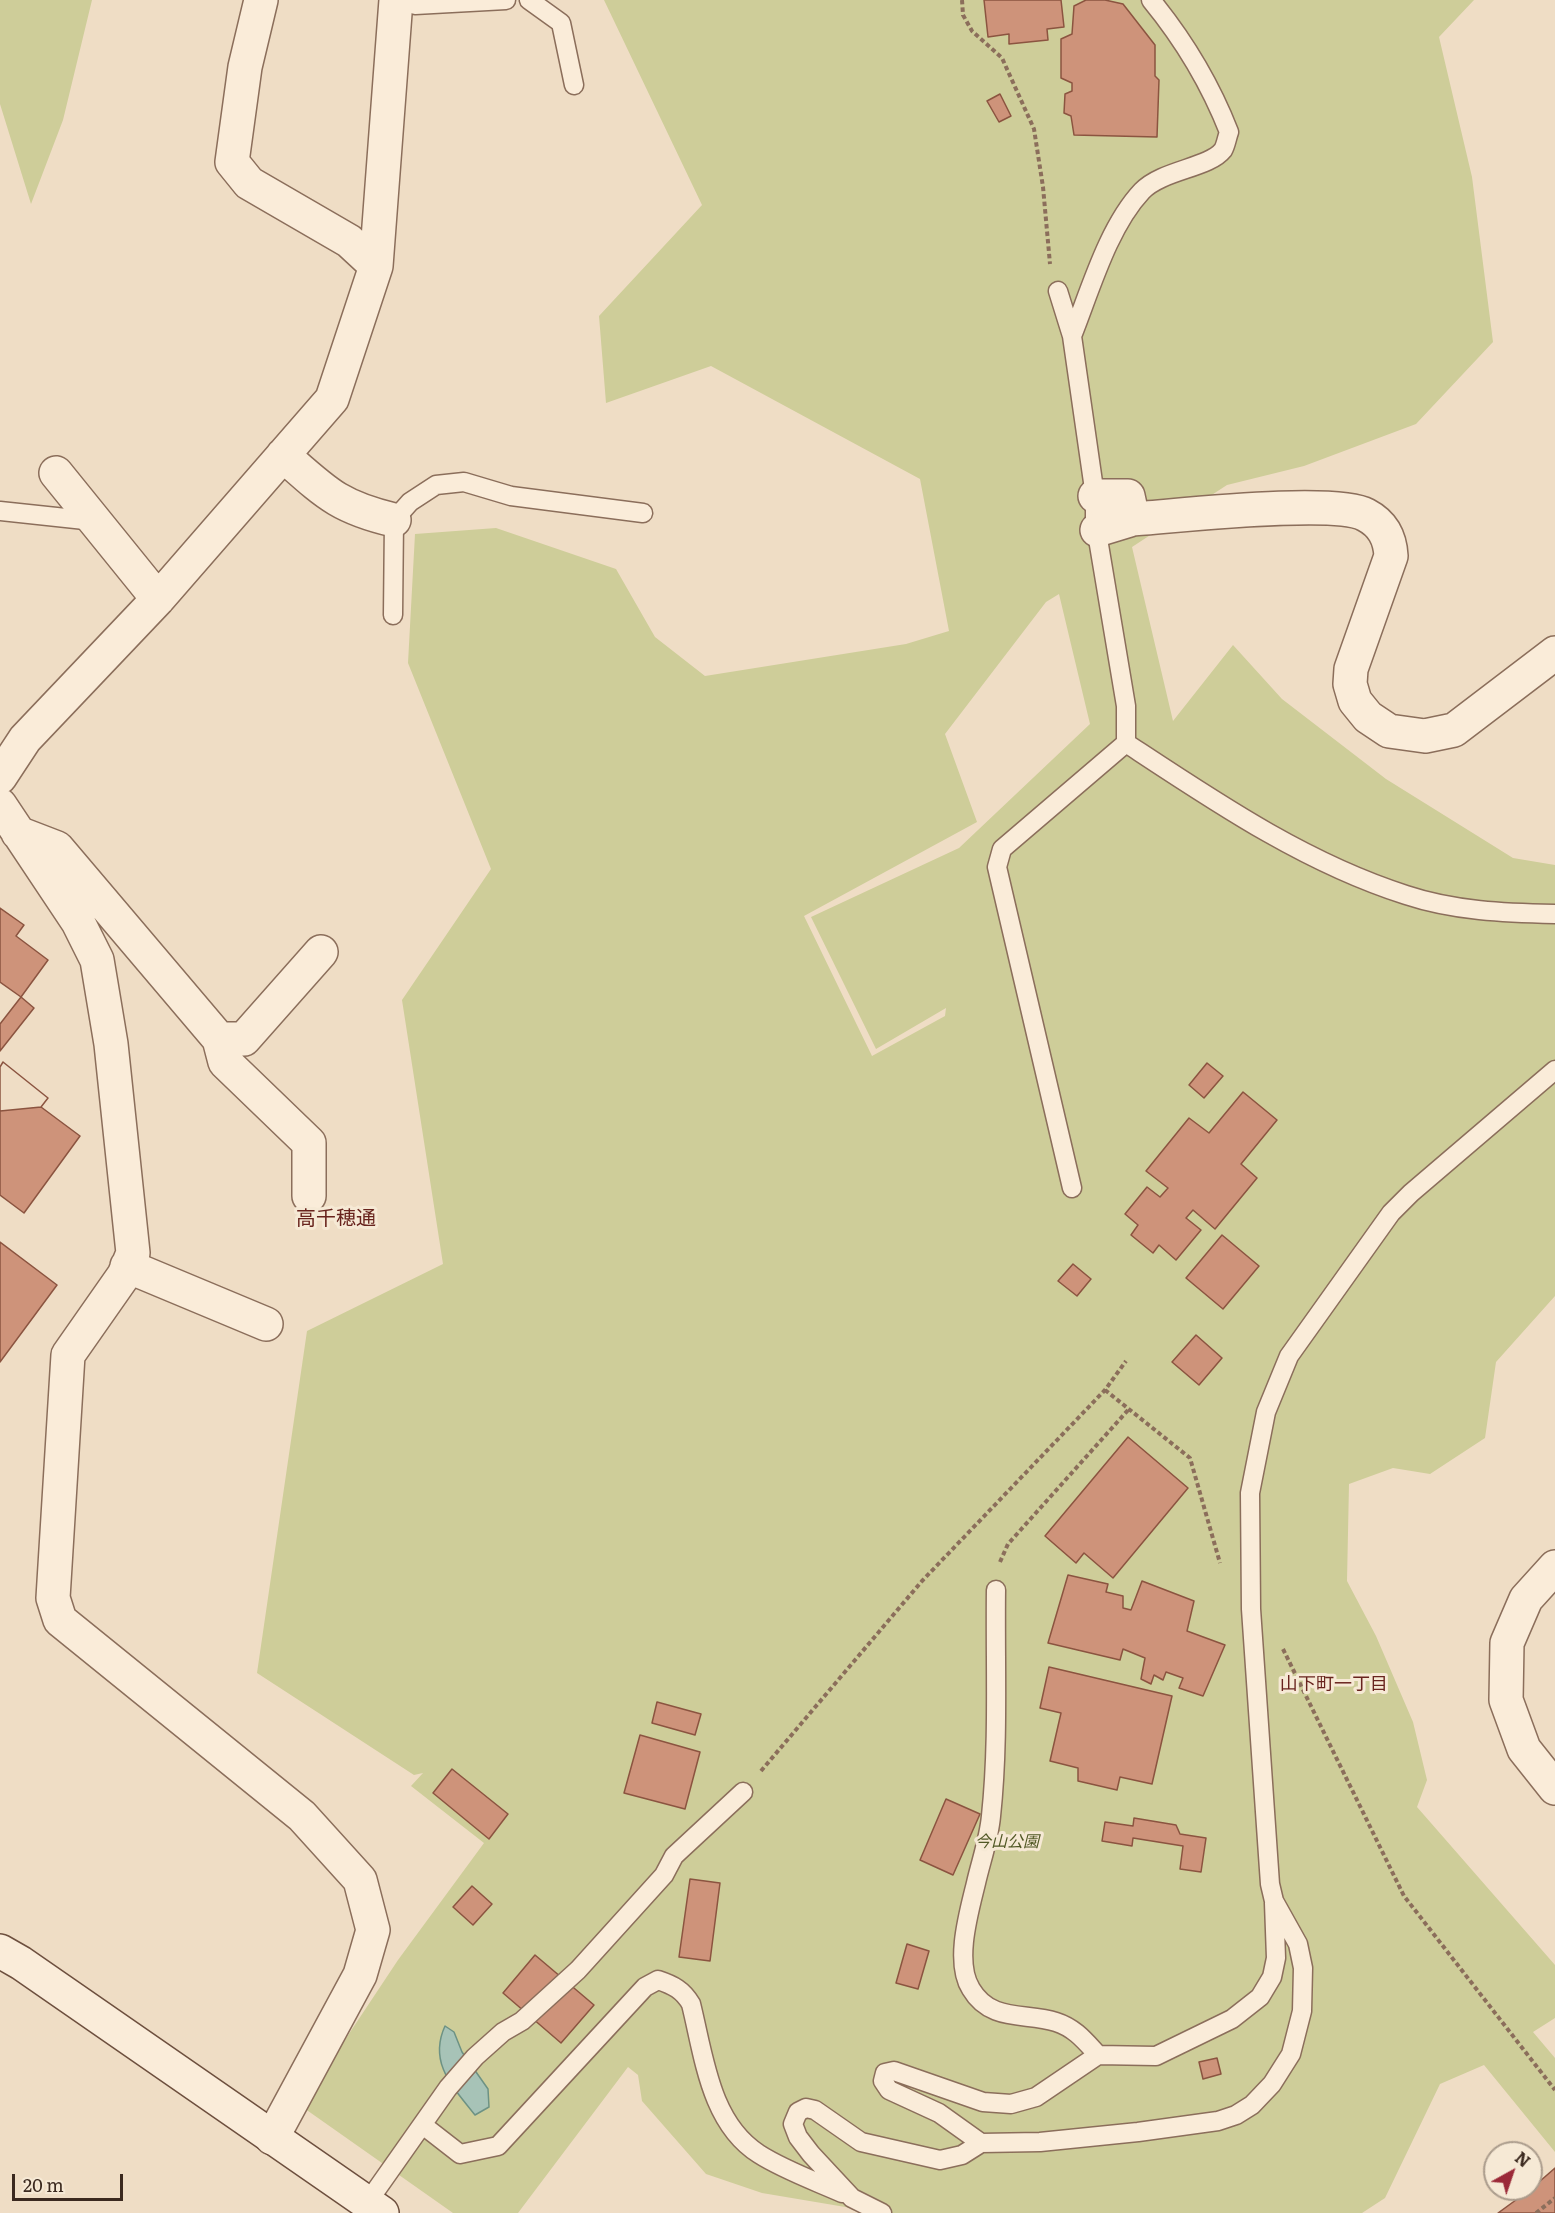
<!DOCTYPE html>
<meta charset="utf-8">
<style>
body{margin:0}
#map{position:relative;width:1555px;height:2213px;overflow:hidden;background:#efddc5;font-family:Literata,serif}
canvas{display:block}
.north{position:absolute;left:1483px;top:2141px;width:60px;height:60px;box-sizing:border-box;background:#f6e9d5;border:2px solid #ab9c8c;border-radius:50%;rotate:40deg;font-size:16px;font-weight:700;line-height:24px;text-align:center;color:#3b291f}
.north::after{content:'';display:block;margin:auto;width:21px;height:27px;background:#9b2938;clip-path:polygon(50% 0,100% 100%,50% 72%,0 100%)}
.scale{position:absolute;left:12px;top:2174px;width:111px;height:27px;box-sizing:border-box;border:3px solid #3b291f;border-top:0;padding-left:8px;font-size:18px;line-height:21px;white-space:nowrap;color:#3b291f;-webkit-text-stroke:4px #f6e9d5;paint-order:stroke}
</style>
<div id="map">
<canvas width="1555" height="2213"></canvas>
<div class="north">N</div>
<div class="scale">20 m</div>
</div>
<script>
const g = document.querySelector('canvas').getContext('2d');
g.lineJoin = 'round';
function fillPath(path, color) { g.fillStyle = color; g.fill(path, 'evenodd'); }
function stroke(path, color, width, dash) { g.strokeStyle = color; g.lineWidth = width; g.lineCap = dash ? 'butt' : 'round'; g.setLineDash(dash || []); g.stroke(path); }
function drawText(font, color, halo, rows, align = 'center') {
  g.font = font + ' Literata,"Noto Sans JP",serif'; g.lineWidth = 6; g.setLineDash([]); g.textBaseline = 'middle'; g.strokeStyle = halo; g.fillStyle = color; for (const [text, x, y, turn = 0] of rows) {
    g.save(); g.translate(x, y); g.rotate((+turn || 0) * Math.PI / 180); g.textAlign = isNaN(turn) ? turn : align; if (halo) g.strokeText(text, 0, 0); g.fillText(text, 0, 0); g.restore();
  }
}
const green = new Path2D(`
 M0,0H92L63,120L31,204L0,104Z
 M604,0H1474L1439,37L1472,177L1493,342L1416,424L1304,466L1227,485L1132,547L1173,721L1233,645L1282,699L1386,779L1513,858L1555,865V1296L1496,1362L1485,1438L1430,1474L1393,1468L1349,1484L1347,1581L1376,1636L1413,1722L1427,1780L1417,1807L1555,1965V2018L1533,2032L1555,2058V2152L1484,2065L1440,2084L1385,2198L1362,2213H881L762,2193L706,2174L642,2101L638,2075L628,2067L518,2213H453L301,2106L398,1960L484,1843L411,1786L423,1773L414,1775L257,1673L307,1331L443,1264L402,1000L491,869L408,663L415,534L496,528L616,569L655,637L705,676L906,644L949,631L920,479L711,366L606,403L599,316L702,205ZM1059,594L1090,724L959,848L811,917L876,1049L946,1008L945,1016L872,1056L804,916L977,822L945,734L1046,602Z`);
const water = new Path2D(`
 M445,2026L454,2032L462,2052L488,2089L489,2107L475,2115C453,2087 428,2063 445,2026Z`);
const building = new Path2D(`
 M984,0H1061L1064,27L1047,29L1048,40L1009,44V34L988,37Z
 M1105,0L1123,4L1155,45V76L1159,80L1157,137L1074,135L1071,116L1064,113L1065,94L1072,91V83L1061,78V39L1072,34L1074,6L1086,0Z
 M1000,94L1011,116L999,122L987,101Z
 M0,908L24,925L16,936L48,960L21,997L0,982Z
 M21,997L34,1008L0,1051V1024Z
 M3,1062L48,1098L41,1107L80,1136L24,1213L0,1195V1067Z
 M3,1062L48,1098L41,1107L0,1111V1067Z
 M1207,1063L1223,1076L1204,1098L1189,1085Z
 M1243,1092L1277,1120L1241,1164L1257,1178L1215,1229L1193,1210L1186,1218L1201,1230L1176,1260L1159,1245L1153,1253L1131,1235L1138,1225L1125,1214L1147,1187L1160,1197L1168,1188L1146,1171L1189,1118L1209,1133Z
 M1222,1235L1259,1266L1223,1309L1186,1278Z
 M0,1242L57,1285L0,1362Z
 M1073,1264L1091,1279L1077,1296L1058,1281Z
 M1196,1335L1222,1358L1199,1385L1172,1362Z
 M1128,1437L1188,1488L1113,1578L1084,1553L1076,1563L1045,1536Z
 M1068,1575L1108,1584L1106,1592L1123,1596V1608L1131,1610L1142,1581L1194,1601L1187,1631L1225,1645L1203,1696L1179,1688L1183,1678L1166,1672L1163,1680L1154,1675L1151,1684L1141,1679L1145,1658L1123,1649L1120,1660L1048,1643Z
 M1049,1667L1172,1696L1152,1784L1120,1777L1117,1790L1078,1781V1768L1050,1761L1061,1713L1040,1708Z
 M657,1702L701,1714L695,1735L652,1723Z
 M640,1735L700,1752L685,1809L624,1793Z
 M452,1769L508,1814L489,1839L433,1793Z
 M946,1799L980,1814L953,1875L920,1860Z
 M1134,1818L1176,1825L1180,1834L1206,1838L1201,1872L1180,1869L1183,1846L1133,1838L1132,1846L1102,1841L1105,1822L1133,1826Z
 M690,1879L720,1883L710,1961L679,1957Z
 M472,1886L492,1904L473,1925L453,1907Z
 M907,1944L929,1951L918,1989L896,1983Z
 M535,1955L594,2005L561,2043L503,1993Z
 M1217,2058L1221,2074L1203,2079L1199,2062Z
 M1555,2168V2213H1498L1531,2189Z`);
const path = new Path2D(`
 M962,0L963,15L972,31L1002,58L1034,129L1043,187L1050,264
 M1105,1390L1190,1458L1220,1563
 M1000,1562L1008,1544L1129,1409
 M1283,1649L1404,1896L1555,2090
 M761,1771L922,1581L1105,1390L1126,1361
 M1536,2213L1555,2198`);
const lane = new Path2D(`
 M410,0L415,5L506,0
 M529,0L561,23L574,85
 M1058,291L1072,336L1095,496V521L1126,706V743L1002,849L997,867L1072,1188
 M1072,336C1090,291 1108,227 1142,191C1162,170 1209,168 1223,150C1226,145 1227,137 1229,132C1211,86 1183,39 1151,0
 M0,511L94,521
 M393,615L394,520L410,502L436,485L464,482L511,496L643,513
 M1126,743C1214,801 1305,863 1406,895C1454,911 1505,913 1555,914
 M996,1590C995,1665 999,1742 991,1816C989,1839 981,1861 976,1883C969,1912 954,1962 971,1989C991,2023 1026,2012 1056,2022C1075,2028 1085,2041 1098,2055
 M424,2126L460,2154L498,2146L645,1987L658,1980C673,1985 683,1990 691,2004C704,2056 710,2123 759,2154C784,2170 815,2181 842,2193
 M981,2143L939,2113L889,2090L883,2081L885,2073L894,2071L983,2102L1011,2104L1036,2097L1098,2055L1156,2056L1232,2019L1260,1997L1272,1977L1276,1958L1274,1903
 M367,2203L448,2088L475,2057L503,2032L522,2021L578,1970L664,1875L674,1856L743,1792
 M882,2213L852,2198L811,2154L798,2137L793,2124L798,2112L806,2108L815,2110L861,2142L940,2160L962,2155L981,2143L1040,2142L1138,2132L1218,2121L1236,2115L1252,2105L1272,2084L1291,2054L1302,2011L1303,1968L1298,1944L1274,1901L1270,1884L1251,1609L1250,1493L1266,1412L1289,1356L1391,1213L1411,1193L1555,1070`);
const street = new Path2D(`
 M261,0L245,67L232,162L249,183L349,241L376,266
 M283,455C325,492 338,507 394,520
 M56,473L158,599
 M1095,496H1128L1133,519C1177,516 1334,498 1366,515C1383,524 1390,538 1391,556L1351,669L1350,684L1355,701L1368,717L1389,731L1425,736L1454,730L1555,653
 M1097,530L1133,519
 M0,777L25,739L158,599L332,399L376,266L396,0
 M0,805L78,922L97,960L111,1044L133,1253L124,1275L68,1355L53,1598L60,1620L302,1816L360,1880L373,1930L360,1975L272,2138
 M18,833L57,848L219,1039L225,1062L309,1143V1196
 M219,1039H244L321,952
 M127,1266L266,1324
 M1555,1567L1526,1599L1507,1643L1506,1700L1524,1749L1555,1788`);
const secondary = new Path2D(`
 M0,1951L21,1963L382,2213`);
const parkNames = [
 ["今山公園",1007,1842]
];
const neighbourhoodNames = [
 ["山下町一丁目",1334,1685]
];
const quarterNames = [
 ["高千穂通",336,1219]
];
fillPath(green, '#cecd99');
fillPath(water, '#a7c3b7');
stroke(water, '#6d9284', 1.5);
fillPath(building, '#ce937a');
stroke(building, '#8b5440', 1.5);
stroke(lane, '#8b6e5b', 21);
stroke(street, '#8b6e5b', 36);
stroke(secondary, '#6d4f3e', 36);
stroke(path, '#8b6e5b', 4, [4.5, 3]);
stroke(lane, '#faecd9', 18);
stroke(street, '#faecd9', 33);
stroke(secondary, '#faecd9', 33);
drawText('italic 16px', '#515825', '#f6e9d5', parkNames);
drawText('18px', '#68231d', '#f6e9d5', neighbourhoodNames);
drawText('20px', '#68231d', '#f6e9d5', quarterNames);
</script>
